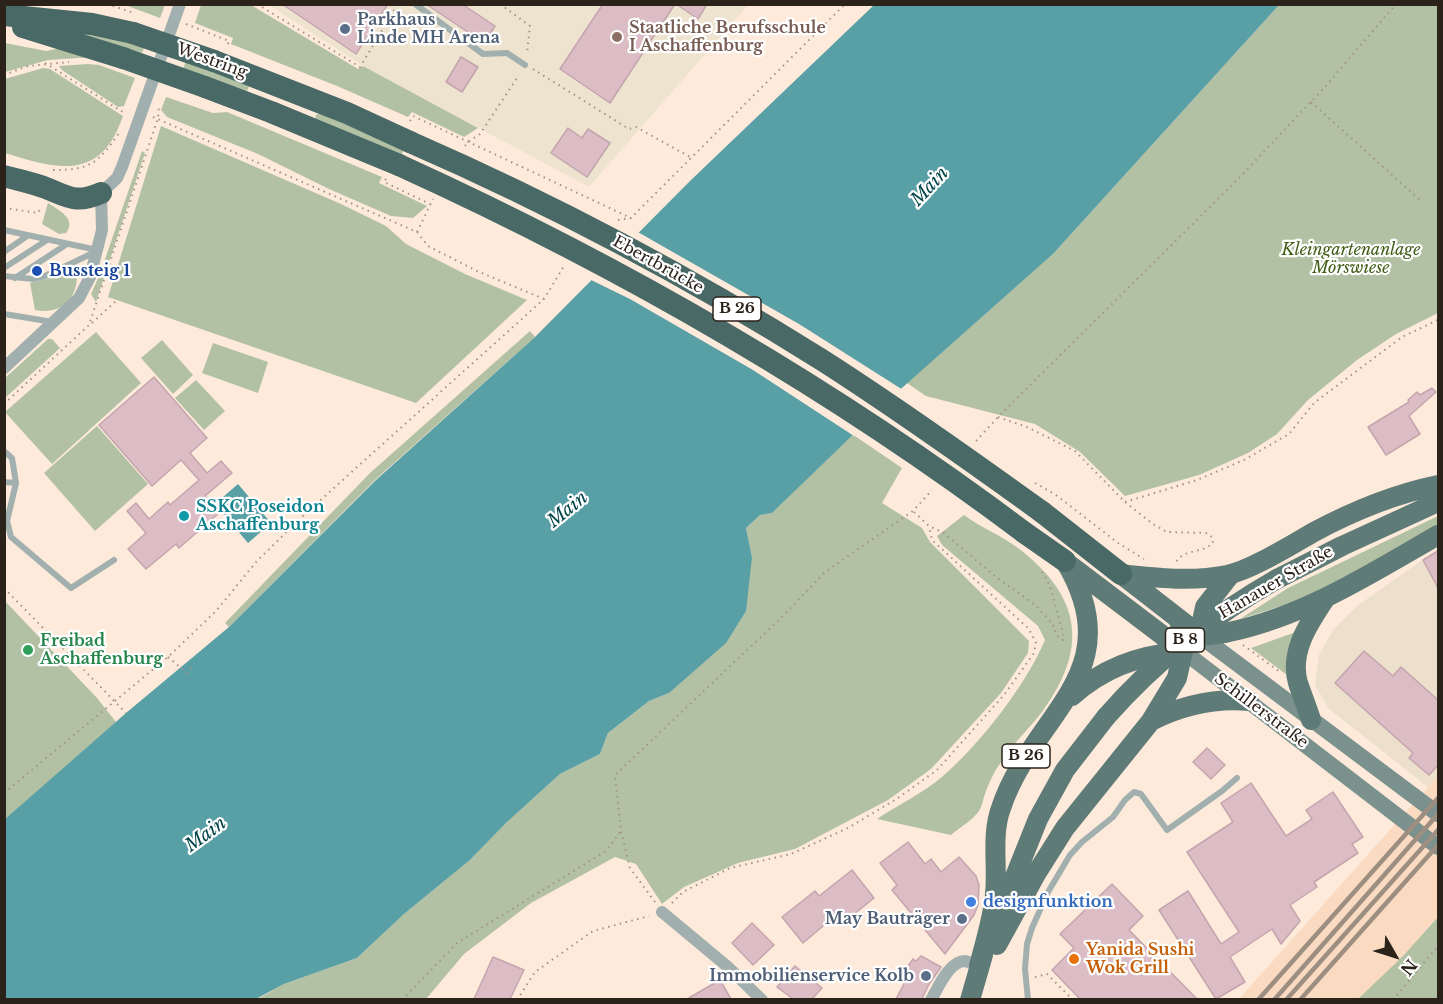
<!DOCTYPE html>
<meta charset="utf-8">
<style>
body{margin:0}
#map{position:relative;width:1443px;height:1004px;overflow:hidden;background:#feeada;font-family:"Libre Baskerville",serif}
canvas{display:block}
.frame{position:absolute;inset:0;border:6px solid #2b221a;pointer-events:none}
.north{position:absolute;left:1365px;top:926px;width:60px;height:60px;-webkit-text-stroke:4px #fff;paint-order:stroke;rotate:129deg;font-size:16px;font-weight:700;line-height:24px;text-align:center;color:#2b221a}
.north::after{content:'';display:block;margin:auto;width:21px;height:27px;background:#2b221a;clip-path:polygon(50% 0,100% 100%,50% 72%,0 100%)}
</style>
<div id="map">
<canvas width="1443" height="1004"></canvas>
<div class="frame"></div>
<div class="north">N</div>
</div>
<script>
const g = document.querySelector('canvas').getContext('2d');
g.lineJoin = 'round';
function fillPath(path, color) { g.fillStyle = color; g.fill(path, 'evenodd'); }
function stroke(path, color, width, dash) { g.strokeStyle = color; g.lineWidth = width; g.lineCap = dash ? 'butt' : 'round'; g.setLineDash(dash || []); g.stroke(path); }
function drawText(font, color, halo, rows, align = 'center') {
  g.font = font + ' "Libre Baskerville",serif'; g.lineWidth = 4.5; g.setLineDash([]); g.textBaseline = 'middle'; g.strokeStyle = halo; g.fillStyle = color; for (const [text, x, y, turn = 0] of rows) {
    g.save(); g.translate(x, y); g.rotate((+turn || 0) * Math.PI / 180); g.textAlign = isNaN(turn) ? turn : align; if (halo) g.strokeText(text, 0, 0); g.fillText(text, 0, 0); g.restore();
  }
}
const commercial = new Path2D(`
 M1438,549V776L1428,787L1329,709L1315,685L1319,655L1333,630L1357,606Z`);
const built = new Path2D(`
 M1438,776V917L1403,956L1358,999L1238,1000Z`);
const education = new Path2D(`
 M269,5H748L589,187L363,66Z`);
const green = new Path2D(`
 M125,5L165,4V5L160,18Z
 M201,5H251L358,69L363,66L478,128L464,137L412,112L408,117L337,86L231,44L233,38L195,23Z
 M1279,5H1438V313L1396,334L1357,360L1308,400L1277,434L1248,453L1199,475L1125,496L1080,452L1035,424L926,396L907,383L1053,254Z
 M80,30L145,46L142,53L80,34Z
 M5,43L46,51L60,48L94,57L48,60L5,72Z
 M186,61L249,85L248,90L245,91L183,69Z
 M88,64L99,65L135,78L124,106L118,107L62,70L59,66Z
 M43,68L50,69L123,116C101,181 59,170 5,153V79Z
 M166,97L213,113L227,112L382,177L379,183L427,206L413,218L391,216L329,189L258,154L167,117L161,110Z
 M320,113L404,150L400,157L315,119L316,115Z
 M161,126L341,204L386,226L406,244L465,274L527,300L416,403L108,297Z
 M142,151L145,153L96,302L91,294L100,274Z
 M48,203C59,210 77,219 66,233L59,234L42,224Z
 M73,272L77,275C77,301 59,315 35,310L30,283Z
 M530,331L535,337L376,479L229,627L225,623L370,473Z
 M96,332L141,383L52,464L5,412Z
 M48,339H52L60,348L5,398V378Z
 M162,340L193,375L173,394L141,358Z
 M213,343L268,362L258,393L202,373Z
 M196,380L225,411L204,430L175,398Z
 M97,426L148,484L95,531L44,473Z
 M852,434L902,468L882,503L922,528L930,542L1029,641L1028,653L1001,693L931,769L888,800L795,849L738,863L684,887L662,904L636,864L615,857L531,903L464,954L426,999L256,1000L284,984L357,958L404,914L470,860L506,823L560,774L600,754L608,733L649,701L669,693L752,557L746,528L760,515L772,513Z
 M964,515C981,528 1001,535 1018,548C1082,597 1089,648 1042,712C1030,728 1015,741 1004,758C996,768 989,782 985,794C983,799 982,807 979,811C973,820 959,828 951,835L877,819C898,805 923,793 943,776C980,744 1026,685 1045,640L1038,626L942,545L937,536Z
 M1438,516V527L1307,598L1240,619L1288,588Z
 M5,601L97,698L116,722L5,820Z
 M1296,632L1287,675L1251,648Z
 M1438,917V999H1358L1403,956Z`);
const water = new Path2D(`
 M874,5H1279L1053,254L894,395L772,513L760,515L746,528L752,557L746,611L726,643L669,693L649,701L608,733L600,754L560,774L506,823L470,860L404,914L357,958L284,984L256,999H5L4,820L126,713L229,627L376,480L535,337L690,181Z
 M238,484L271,523L248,543L215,504Z`);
const pier = new Path2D(`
 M636,231L799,324L903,390L854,436L753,370L630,299L589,279Z`);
const building = new Path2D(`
 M282,4H388L356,54Z
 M426,4H462L495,26L484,43Z
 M603,4H675L610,103L560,69Z
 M676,4H707L698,19Z
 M461,57L478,67L462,92L446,82Z
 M568,128L582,138L588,129L610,143L587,177L551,153Z
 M154,377L207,438L190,453L207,473L221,461L232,473L205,496L219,513L179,548L176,544L146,569L128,549L146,533L127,511L136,503L149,519L168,502L170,505L199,480L181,460L152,486L99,425Z
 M1432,388L1436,392L1409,416L1420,434L1386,455L1368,427L1409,402L1408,400L1417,392L1420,395Z
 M1438,551V588L1423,560Z
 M1364,651L1393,676L1401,667L1438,700V765L1429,775L1409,758L1413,753L1335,683Z
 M1207,748L1225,765L1211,779L1193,762Z
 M1251,783L1286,836L1312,819L1306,810L1333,792L1363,837L1352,844L1358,853L1314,882L1317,887L1290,905L1300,921L1281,944L1272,929L1230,957L1245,982L1216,999L1159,910L1188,891L1221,944L1239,932L1187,852L1233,822L1221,803Z
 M908,842L925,864L931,859L941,872L959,857L976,876L979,885L978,905L974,915L945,954L892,890L897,885L880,863Z
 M852,870L874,898L842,924L835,916L803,943L782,917L815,891L819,896Z
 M1112,884L1143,916L1129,930L1197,999H1080L1052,970L1074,948L1060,934Z
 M752,923L774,945L753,965L732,943Z
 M921,956L941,967L928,986L922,999H896L906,980L901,976L913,959L916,961Z
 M493,957L524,970L510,999H474Z
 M795,966L822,988L812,999H793L777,987Z
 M720,980L731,999H687Z`);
const path = new Path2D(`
 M107,4L134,13
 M257,4L360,67L398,4
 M500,4L530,26L527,53
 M186,24L229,41L227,47
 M45,63L126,114
 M533,69L629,129L636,127L690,157
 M4,75L28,66L69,62
 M1311,102L1420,200
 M153,117L417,232L428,246L477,271L544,299
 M410,121L413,116L631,218
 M465,146L468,142L480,134L519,75
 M53,170C91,170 98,163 119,133
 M386,179L384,182L430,204
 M4,208L38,213L41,206
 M618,220L631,218L845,4
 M417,232L433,199
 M92,323L117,300
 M4,404L89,325L158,118L159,107
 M998,417L1027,427L1075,451L1125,502L1153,524L1167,532L1206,533L1212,537L1213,543C1202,554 1185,548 1176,562
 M976,441L998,417L1238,179L1324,88L1396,4
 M1056,495L1118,543L1144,559
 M1125,502L1197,480L1244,460L1289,434L1314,403L1402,337L1438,320
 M914,512L929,526L944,533L996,577L1034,604L1052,623L1057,636L1063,640L1064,637L1050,586L1040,568
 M4,588L126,713
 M1243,645L1280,672
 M168,657L187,673L194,665
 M4,793L168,657L216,611L257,561L305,514L544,299L564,266
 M655,902L630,868L621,831L615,775L781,618L825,572L913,511L932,490
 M672,903L683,892L730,868L791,854L848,828L898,798L937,770L1004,695L1034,653L1036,643L1029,629L932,540L929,526
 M1035,977L1047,974L1073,1000
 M402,1000L457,943L606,851L621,831
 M517,1000L535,972L593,931L649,916
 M1393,1000L1438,946`);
const lane = new Path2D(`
 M415,4L483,54L507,53L525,65
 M4,230L97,250
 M4,252L27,236
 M4,268L47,240
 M4,276L33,279L45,276L95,252
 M15,278L67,244
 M4,314L53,322
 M4,451L12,458L16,483
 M4,482L16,483L7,521H5
 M7,521L11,537L71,588L114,560
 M1028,1000L1025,969L1027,944L1032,928L1048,892L1070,855L1082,842L1113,817L1125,800L1134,792L1141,794L1167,830L1222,791L1237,778`);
const street = new Path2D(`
 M4,368L79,298L90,277L102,230L101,193L117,178L122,167L180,4
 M662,912L728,967L762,1000
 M931,1000C938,988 949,961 965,961C970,962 975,965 979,966`);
const secondary = new Path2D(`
 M1199,635L1438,814
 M1183,651L1438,847`);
const primary = new Path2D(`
 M1071,566L1174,644
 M1121,574C1157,578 1192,582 1227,575C1251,570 1291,545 1314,532C1353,511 1395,494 1438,485
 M1121,574L1188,626
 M1277,579L1342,546L1438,502
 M1199,635L1205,607L1230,575
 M1165,637C1185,636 1209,637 1229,632C1305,616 1372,573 1438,535
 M1072,696C1102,669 1139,655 1179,652
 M1311,720C1307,707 1302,695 1298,683C1289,652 1309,623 1325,599
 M1151,721C1183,705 1214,698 1249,701
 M1000,914L1038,819L1065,770L1106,717
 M997,945L1036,874L1065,828L1151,721L1177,678L1183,651L1184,636L1178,618
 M979,966C985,942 993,918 995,894C998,866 991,835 1001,808C1032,714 1133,673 1065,561
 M970,1000L983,955`);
const highway = new Path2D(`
 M4,15L92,24L133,33
 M23,27L123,58
 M214,61L347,113L410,142
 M205,87L271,112L399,165
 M4,176C18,180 33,183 46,188C69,197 76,204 101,193
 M1042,512L1121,574
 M1025,533L1065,561`);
const rail = new Path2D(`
 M1258,1000L1438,798
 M1274,1000L1438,814
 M1286,1000L1438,830
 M1300,1000L1438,845`);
const pathBridge = new Path2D(`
 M1035,483L1056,495`);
const primaryBridge = new Path2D(`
 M1106,717C1155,661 1212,616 1277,579`);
const highwayBridge = new Path2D(`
 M133,33L214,61
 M123,58L205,87
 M410,142C552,204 690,277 822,360C897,408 970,460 1042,512
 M399,165C621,266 831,387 1025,533`);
const markers = [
 [345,29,6,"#5c6f8a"],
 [617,37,6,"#8d6e63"],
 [37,271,6,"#1a4fb4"],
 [184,516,6,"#0f9aa8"],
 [28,650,6,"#2e9e5b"],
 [971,902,6,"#3f7fe0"],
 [962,919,6,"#5c6f8a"],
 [1074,959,6,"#e8710a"],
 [926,976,6,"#5c6f8a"]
];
const shields = [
 [737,309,48],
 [1185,640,39],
 [1026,756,48]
];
const shieldNames = [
 ["B 26",737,309],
 ["B 8",1185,640],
 ["B 26",1026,756]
];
const serviceNames = [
 ["Parkhaus",357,20,"left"],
 ["Linde MH Arena",357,38,"left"],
 ["May Bauträger",950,919],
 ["Immobilienservice Kolb",914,976]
];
const educationNames = [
 ["Staatliche Berufsschule",629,28],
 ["I Aschaffenburg",629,46]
];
const streetNames = [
 ["Westring",212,61,20],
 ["Ebertbrücke",658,265,29],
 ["Hanauer Straße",1276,583,-30],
 ["Schillerstraße",1261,711,37]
];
const parkNames = [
 ["Kleingartenanlage",1351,250],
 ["Mörswiese",1351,268]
];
const transitNames = [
 ["Bussteig 1",49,271]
];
const cultureNames = [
 ["SSKC Poseidon",196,507],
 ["Aschaffenburg",196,525]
];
const leisureNames = [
 ["Freibad",40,641],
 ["Aschaffenburg",40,659]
];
const shopNames = [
 ["designfunktion",983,902]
];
const foodNames = [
 ["Yanida Sushi",1086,950],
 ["Wok Grill",1086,968]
];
const waterNames = [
 ["Main",930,187,-47],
 ["Main",568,510,-39],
 ["Main",206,835,-36]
];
fillPath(commercial, '#ecdfcb');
fillPath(built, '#fadbc2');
fillPath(education, '#eee3ce');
fillPath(green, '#b2c1a4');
fillPath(water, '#589fa6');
fillPath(pier, '#feeada');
fillPath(building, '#dcbdc6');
stroke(building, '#c4a5ae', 1.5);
stroke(path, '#a29387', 2, [1.5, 4.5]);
stroke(lane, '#a1b0ae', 6);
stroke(street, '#a1b0ae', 12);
stroke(secondary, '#7b918e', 16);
stroke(primary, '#5f7b78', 20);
stroke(highway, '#486965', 22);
stroke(rail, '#9d8e82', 4.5);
stroke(pathBridge, '#a29387', 2, [1.5, 4.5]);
stroke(primaryBridge, '#5f7b78', 20);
stroke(highwayBridge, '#486965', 22);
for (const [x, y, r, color] of markers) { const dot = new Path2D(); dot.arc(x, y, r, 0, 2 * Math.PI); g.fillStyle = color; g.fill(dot); stroke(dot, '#fff', 2); }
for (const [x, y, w] of shields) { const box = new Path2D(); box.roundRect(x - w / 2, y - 12, w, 24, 4.5); g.fillStyle = '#fff'; g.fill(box); stroke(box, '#2b221a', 1.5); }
drawText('bold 15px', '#2b221a', null, shieldNames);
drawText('bold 16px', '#4e5e75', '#fff', serviceNames, 'right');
drawText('bold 16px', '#785e54', '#fff', educationNames, 'left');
drawText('16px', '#2b221a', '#fff', streetNames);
drawText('italic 16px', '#405d16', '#fff', parkNames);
drawText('bold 16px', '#164399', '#fff', transitNames, 'left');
drawText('bold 16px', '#0d838f', '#fff', cultureNames, 'left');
drawText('bold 16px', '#27864d', '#fff', leisureNames, 'left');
drawText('bold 16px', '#366cbe', '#fff', shopNames, 'left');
drawText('bold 16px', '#c56008', '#fff', foodNames, 'left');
drawText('italic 18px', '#004449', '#fff', waterNames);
</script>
